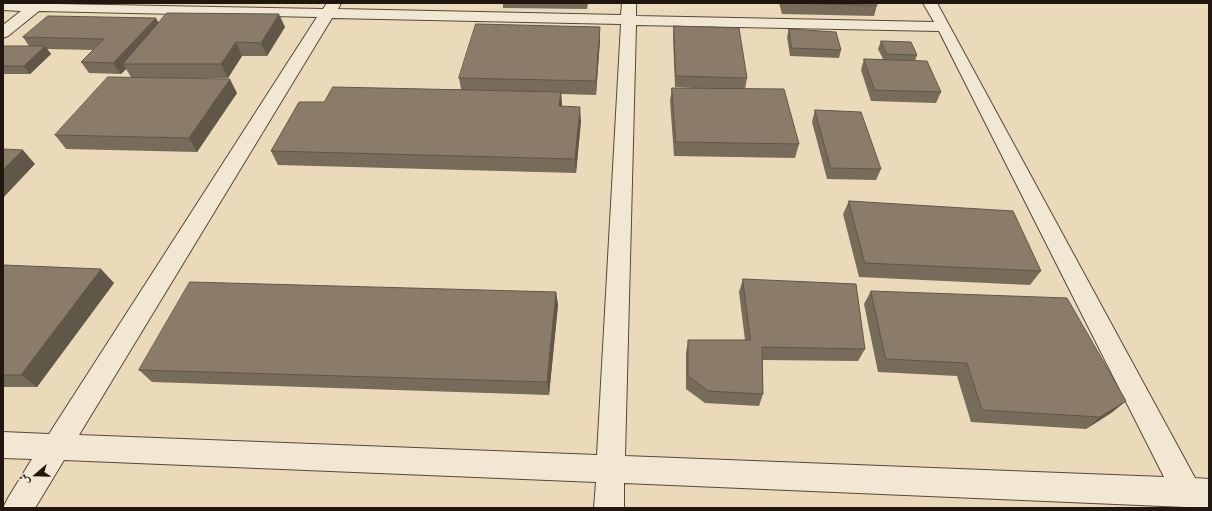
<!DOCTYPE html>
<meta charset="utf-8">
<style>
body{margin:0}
#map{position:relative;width:1212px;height:511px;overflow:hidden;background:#ebdab9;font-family:"IM FELL Double Pica",Amiri,serif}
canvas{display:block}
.frame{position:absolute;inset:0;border:4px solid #211710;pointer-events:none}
.north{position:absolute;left:16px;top:455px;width:40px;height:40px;-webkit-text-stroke:3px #f2e7d2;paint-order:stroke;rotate:250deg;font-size:11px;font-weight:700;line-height:16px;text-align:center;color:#211710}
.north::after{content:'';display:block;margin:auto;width:14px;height:18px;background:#211710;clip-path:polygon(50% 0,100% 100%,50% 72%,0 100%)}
</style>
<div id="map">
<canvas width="1212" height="511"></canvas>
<div class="frame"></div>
<div class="north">ش</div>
</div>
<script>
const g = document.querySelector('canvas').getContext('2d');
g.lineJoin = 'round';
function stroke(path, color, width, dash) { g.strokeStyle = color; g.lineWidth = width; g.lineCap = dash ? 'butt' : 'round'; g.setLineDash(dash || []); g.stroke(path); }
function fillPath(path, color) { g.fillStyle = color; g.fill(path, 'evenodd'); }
const minor = new Path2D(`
 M3,3L323,9L327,3H341L338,9L621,15L622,3H636V16L934,22L923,3H937L1195,478L1209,479V508L624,483V508H594L596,482L64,460L35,508H3L8,498L32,459L3,458V432L49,434L317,17L39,11L8,36L3,38V25L21,11L3,10ZM332,18L621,24L597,455L79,435ZM636,25L939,31L1164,477L625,456Z`);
const wall = new Path2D(`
 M503,3H588L587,9L503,8Z
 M779,3H876L877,5L874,16L782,14Z
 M156,18L158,23L285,27L267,56H242L228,78H151L237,93L197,152L66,149L55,135L131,77L126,69L121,74L89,73L81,62L94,50L47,49L51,54L30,74H3V46H29L23,37Z
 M674,26L747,78L745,89L799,144L795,158L674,156L670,101L672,88H695L675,87L673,37Z
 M789,29L841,50L839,58L790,56L787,37Z
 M600,40L596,95L561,94L562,106L581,121L576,173L278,165L271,151L324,102L461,89L459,78Z
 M881,41L917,55L915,61L941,92L936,103L871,101L861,70L864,59H883L878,49Z
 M815,110L881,169L876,180L827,179L812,122Z
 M849,201L1041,271L1030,285L859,277L843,214Z
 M3,265L114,283L37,387H3Z
 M743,279L865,349L858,361L763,360V394L759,406L705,403L686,389V353L688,340H745L739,292Z
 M871,291L1126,401L1111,413L1086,429L971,422L957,376L878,372L864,304Z
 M556,292L558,305L549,395L152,382L139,370Z`);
const shadedWall = new Path2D(`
 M279,14L285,27L267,56L261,43Z
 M156,18L162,29L123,64L126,69L121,74L113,63Z
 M600,27V40L596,95V81Z
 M236,42L242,56L228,78L221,64Z
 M45,46L51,54L30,74L24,66Z
 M230,79L237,93L197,152L189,138Z
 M561,92L562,105L560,120L559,106Z
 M580,107L581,121L576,173L575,159Z
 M23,150L35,164L3,198V170Z
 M101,269L114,283L37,387L21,375Z
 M556,292L558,305L549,395L547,382Z
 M1126,401L1111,413L1086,429L1100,417Z`);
const building = new Path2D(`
 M784,3H876L877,5Z
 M167,13L279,14L261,43L236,42L221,64H123Z
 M48,16L156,18L113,63L81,62L104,39L23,37Z
 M476,24L600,27L596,81L459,78Z
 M674,26L739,28L747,78L676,76Z
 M789,29L836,32L841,50L792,48Z
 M881,41L911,42L917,55L887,54Z
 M3,46H45L24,66H3Z
 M864,59L927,61L941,92L875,90Z
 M108,77L230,79L189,138L55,135Z
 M333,87L561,92L559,106L580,107L575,159L271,151L299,102H324Z
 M672,88L784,89L799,144L676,142Z
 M815,110L861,112L881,169L831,168Z
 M3,149L23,150L3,170Z
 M849,201L1013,211L1041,271L865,263Z
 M3,265L101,269L21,375H3Z
 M743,279L856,284L865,349L762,347L763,394L708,391L688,376V340H750Z
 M190,282L556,292L547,382L139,370Z
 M871,291L1067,298L1126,401L1100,417L982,410L967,363L886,359Z`);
stroke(minor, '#54483a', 2);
fillPath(minor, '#f2e7d2');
fillPath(wall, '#776b59');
fillPath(shadedWall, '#615749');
fillPath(building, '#8a7c68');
stroke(building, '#615749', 1);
</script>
